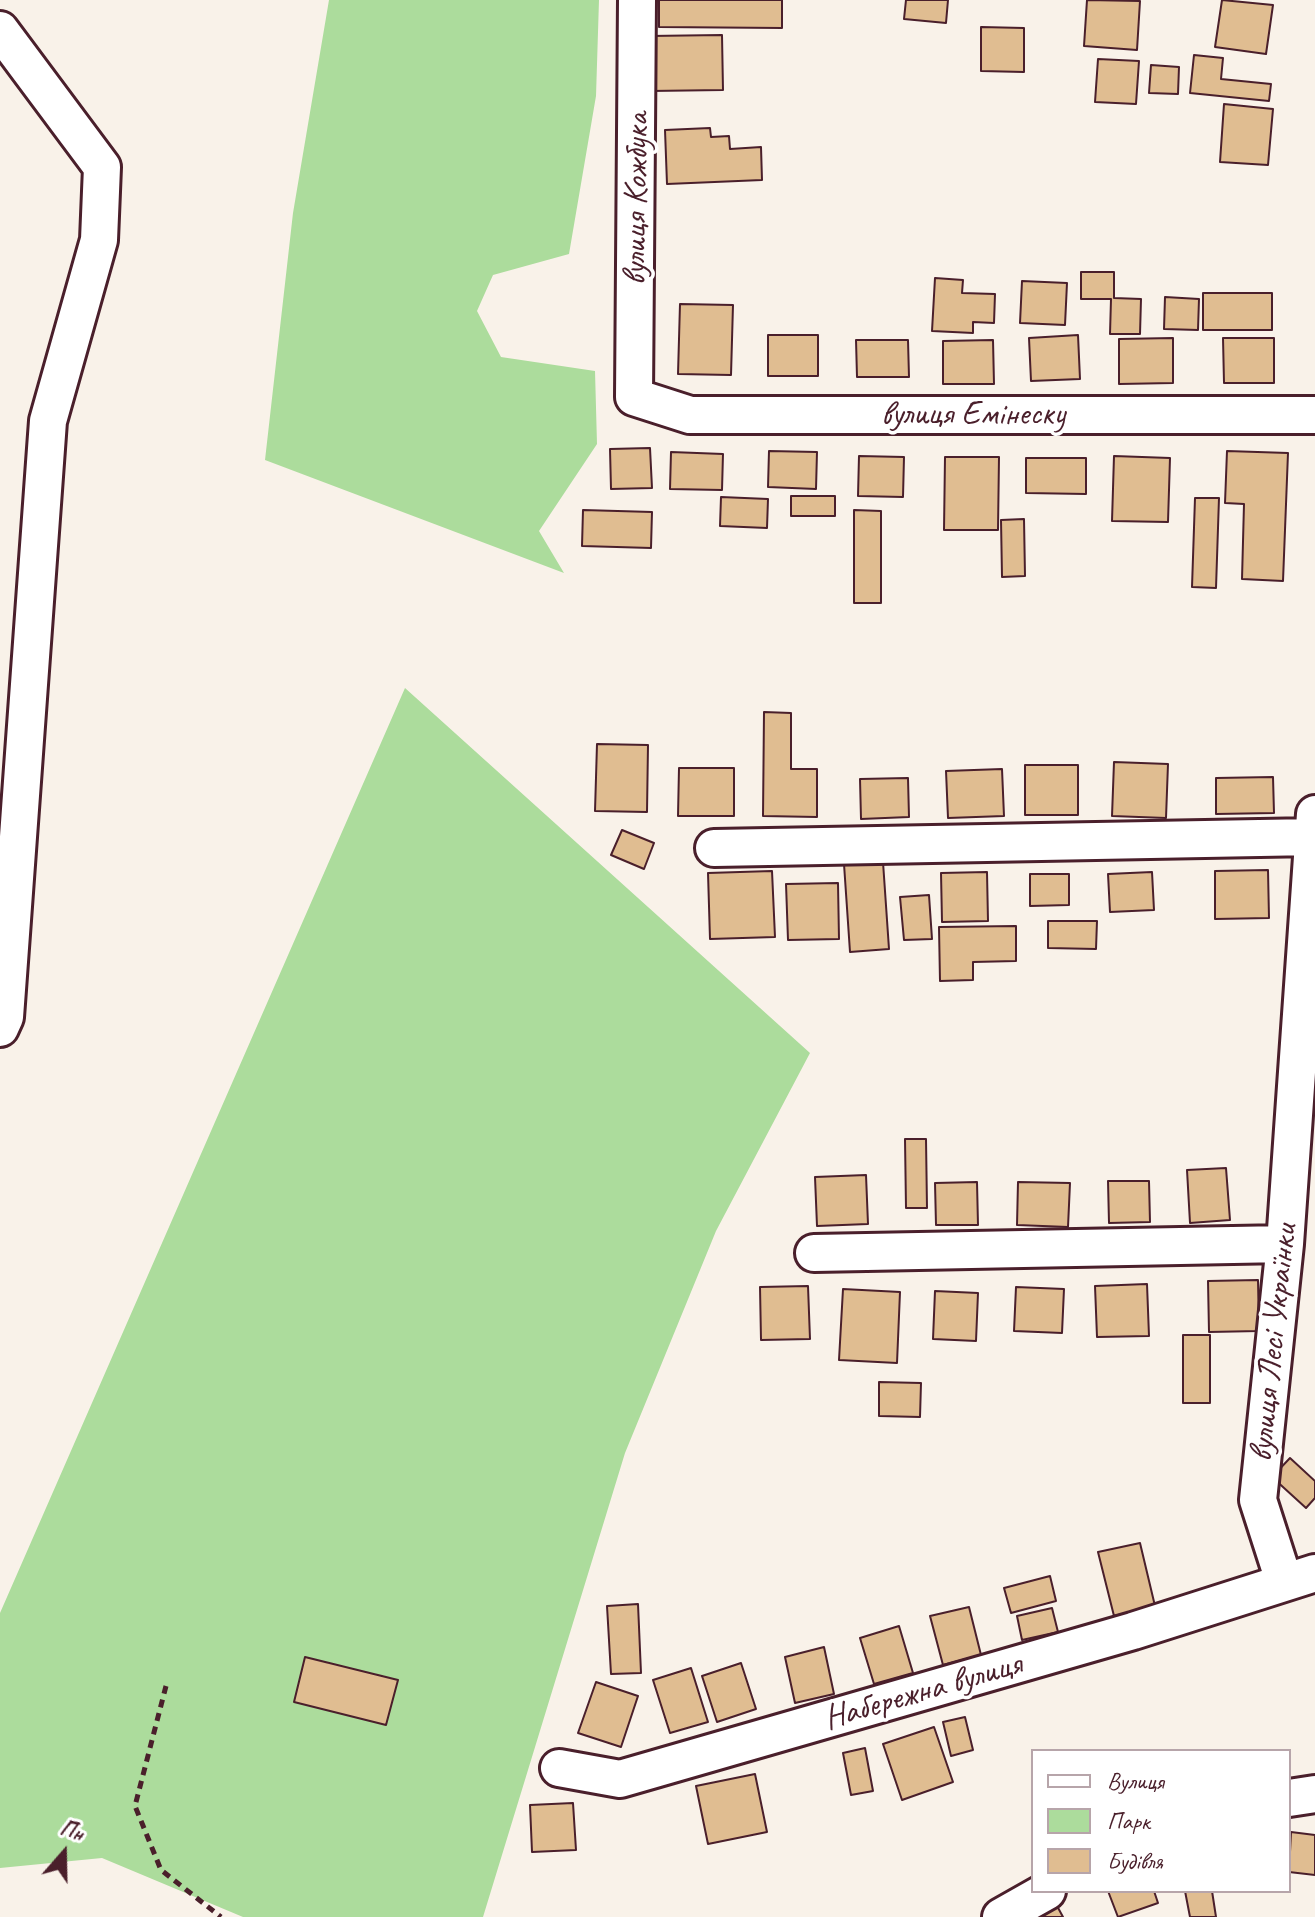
<!DOCTYPE html>
<meta charset="utf-8">
<style>
body{margin:0}
#map{position:relative;width:1315px;height:1917px;overflow:hidden;background:#f9f2e9;font-family:Caveat,sans-serif}
canvas{display:block}
.legend{position:absolute;left:1031px;top:1749px;width:260px;height:144px;box-sizing:border-box;background:#fff;border:2px solid #b7a5aa;margin:0;padding:10px 14px;list-style:none;font-size:24px;color:#4a1f2b}
.legend li{display:flex;align-items:center;gap:16px;height:40px}
.legend b{width:40px;border:2px solid #b7a5aa}
.north{position:absolute;left:24px;top:1813px;width:80px;height:80px;-webkit-text-stroke:6px #fff;paint-order:stroke;rotate:20deg;font-size:22px;font-weight:700;line-height:32px;text-align:center;color:#4a1f2b}
.north::after{content:'';display:block;margin:auto;width:28px;height:36px;background:#4a1f2b;clip-path:polygon(50% 0,100% 100%,50% 72%,0 100%)}
</style>
<div id="map">
<canvas width="1315" height="1917"></canvas>
<ul class="legend">
<li><b style="height:10px;background:#fff"></b>Вулиця</li>
<li><b style="height:22px;background:#acdc9c"></b>Парк</li>
<li><b style="height:22px;background:#e0bd91"></b>Будівля</li>
</ul>
<div class="north">Пн</div>
</div>
<script>
const g = document.querySelector('canvas').getContext('2d');
g.lineJoin = 'round';
function fillPath(path, color) { g.fillStyle = color; g.fill(path, 'evenodd'); }
function stroke(path, color, width, dash) { g.strokeStyle = color; g.lineWidth = width; g.lineCap = dash ? 'butt' : 'round'; g.setLineDash(dash || []); g.stroke(path); }
function drawText(font, color, halo, rows, align = 'center') {
  g.font = font + ' Caveat,sans-serif'; g.lineWidth = 7; g.setLineDash([]); g.textBaseline = 'middle'; g.strokeStyle = halo; g.fillStyle = color; for (const [text, x, y, turn = 0] of rows) {
    g.save(); g.translate(x, y); g.rotate((+turn || 0) * Math.PI / 180); g.textAlign = isNaN(turn) ? turn : align; if (halo) g.strokeText(text, 0, 0); g.fillText(text, 0, 0); g.restore();
  }
}
const green = new Path2D(`
 M329,0H599L596,96L569,254L493,275L477,311L501,357L595,371L597,444L539,531L564,573L265,460L293,213Z
 M405,688L810,1053L716,1231L625,1453L483,1917H243L102,1858L0,1868V1613Z`);
const building = new Path2D(`
 M659,0H782V28L659,27Z
 M906,0H948L946,23L904,19Z
 M1087,0L1140,1L1137,50L1084,46Z
 M1222,0L1273,5L1266,54L1215,47Z
 M981,27L1024,28V72L981,71Z
 M722,35L723,90L650,91L649,36Z
 M1194,55L1223,58L1221,79L1271,84L1269,101L1190,93Z
 M1098,59L1139,61L1136,104L1095,102Z
 M1151,65L1179,67L1178,94L1149,93Z
 M1224,104L1273,109L1268,165L1220,162Z
 M710,128L711,137L729,136L730,149L761,147L762,180L667,184L665,130Z
 M1081,272H1114V298L1141,299L1140,334H1110L1111,299H1081Z
 M935,278L963,280L962,293L995,294L994,323L973,322V333L932,331Z
 M1022,281L1067,283L1065,325L1020,323Z
 M1203,293H1272V330H1203Z
 M1165,297L1199,299L1198,330L1164,329Z
 M680,304L733,305L731,375L678,374Z
 M768,335H818V376H768Z
 M1078,335L1080,379L1031,381L1029,338Z
 M1173,338V383L1119,384V339Z
 M1223,338H1274V383H1224Z
 M856,340H908L909,377H857Z
 M993,340L994,384H943V341Z
 M650,448L652,488L611,489L610,449Z
 M769,451L817,452L816,489L768,487Z
 M1227,451L1288,453L1283,581L1242,579L1244,504L1225,503Z
 M671,452L723,454L722,490L670,489Z
 M859,456L904,457L903,497L858,496Z
 M1114,456L1170,458L1168,522L1112,521Z
 M945,457H999L998,530H944Z
 M1026,458H1086V494L1026,493Z
 M791,496H835V516H791Z
 M721,497L768,499L767,528L720,526Z
 M1195,498H1219L1216,588L1192,587Z
 M583,510L652,512L651,548L582,546Z
 M854,510L881,511V603H854Z
 M1024,519L1025,576L1002,577L1001,520Z
 M764,712L791,713V769H817V817L763,816Z
 M597,744L648,745L647,812L595,811Z
 M1114,762L1168,764L1166,818L1112,816Z
 M1025,765H1078V815H1025Z
 M679,768H734V816H678Z
 M1002,769L1004,816L948,818L946,771Z
 M1273,777L1274,813L1216,814V778Z
 M908,778L909,817L861,819L860,779Z
 M622,830L654,843L644,869L611,855Z
 M883,862L889,949L850,952L844,864Z
 M1268,870L1269,918L1215,919V871Z
 M772,871L775,937L710,939L708,873Z
 M987,872L988,921L942,922L941,873Z
 M1152,872L1154,910L1110,912L1108,874Z
 M1030,874H1069V905L1030,906Z
 M838,883L839,939L788,940L786,884Z
 M929,895L932,939L904,940L900,897Z
 M1048,921H1097L1096,949L1048,948Z
 M1016,926V961L973,962V980L940,981L939,927Z
 M905,1139H926L927,1208H906Z
 M1226,1168L1230,1220L1190,1223L1187,1170Z
 M866,1175L868,1224L817,1226L815,1177Z
 M1108,1181H1149L1150,1222L1109,1223Z
 M977,1182L978,1225H936L935,1183Z
 M1018,1182L1070,1183L1068,1227L1017,1225Z
 M1258,1280L1259,1331L1209,1332L1208,1281Z
 M1147,1284L1149,1336L1097,1337L1095,1286Z
 M808,1286L810,1339L761,1340L760,1287Z
 M1016,1287L1064,1289L1062,1333L1014,1331Z
 M843,1289L900,1292L897,1363L839,1360Z
 M935,1291L978,1293L976,1341L933,1339Z
 M1183,1335H1210V1403H1183Z
 M879,1382L921,1383L920,1417L879,1416Z
 M1290,1458L1315,1481V1498L1306,1508L1272,1477Z
 M1140,1543L1155,1606L1114,1616L1098,1552Z
 M1050,1576L1056,1601L1011,1613L1004,1588Z
 M638,1604L641,1673L611,1674L607,1606Z
 M969,1607L981,1655L943,1665L930,1616Z
 M1052,1608L1058,1632L1022,1640L1017,1616Z
 M899,1626L913,1673L874,1684L860,1638Z
 M824,1647L834,1694L795,1703L785,1657Z
 M305,1657L398,1680L386,1725L294,1702Z
 M741,1663L756,1709L717,1722L702,1676Z
 M691,1668L708,1722L670,1733L653,1680Z
 M596,1682L638,1696L621,1747L578,1733Z
 M965,1717L973,1750L951,1756L943,1722Z
 M934,1727L953,1782L902,1800L883,1744Z
 M865,1748L873,1791L851,1795L843,1753Z
 M755,1774L767,1832L708,1844L696,1786Z
 M573,1803L576,1850L532,1852L530,1805Z
 M1291,1832L1315,1835V1875L1289,1872Z
 M1108,1891H1154L1158,1903L1118,1917Z
 M1185,1891H1212L1216,1917H1190Z
 M1056,1904L1063,1917H1031Z`);
const path = new Path2D(`
 M166,1686L135,1806L161,1870L221,1917`);
const minor = new Path2D(`
 M637,0L634,397L690,415H1315
 M0,30L102,167L99,240L48,421L5,1017L0,1028
 M714,848L1314,837
 M814,1253L1285,1244
 M1284,1581L1258,1500L1285,1244L1315,814
 M559,1768L620,1779L1133,1631L1315,1573
 M1289,1798L1315,1794
 M1001,1917L1047,1891`);
const streetNames = [
 ["вулиця Кожбука",637,199,-89],
 ["вулиця Емінеску",973,415],
 ["вулиця Лесі Українки",1274,1343,-84],
 ["Набережна вулиця",923,1692,-16]
];
fillPath(green, '#acdc9c');
fillPath(building, '#e0bd91');
stroke(building, '#4a1f2b', 2);
stroke(minor, '#4a1f2b', 42);
stroke(path, '#4a1f2b', 5, [8, 6]);
stroke(minor, '#fff', 36);
drawText('34px', '#4a1f2b', '#fff', streetNames);
</script>
